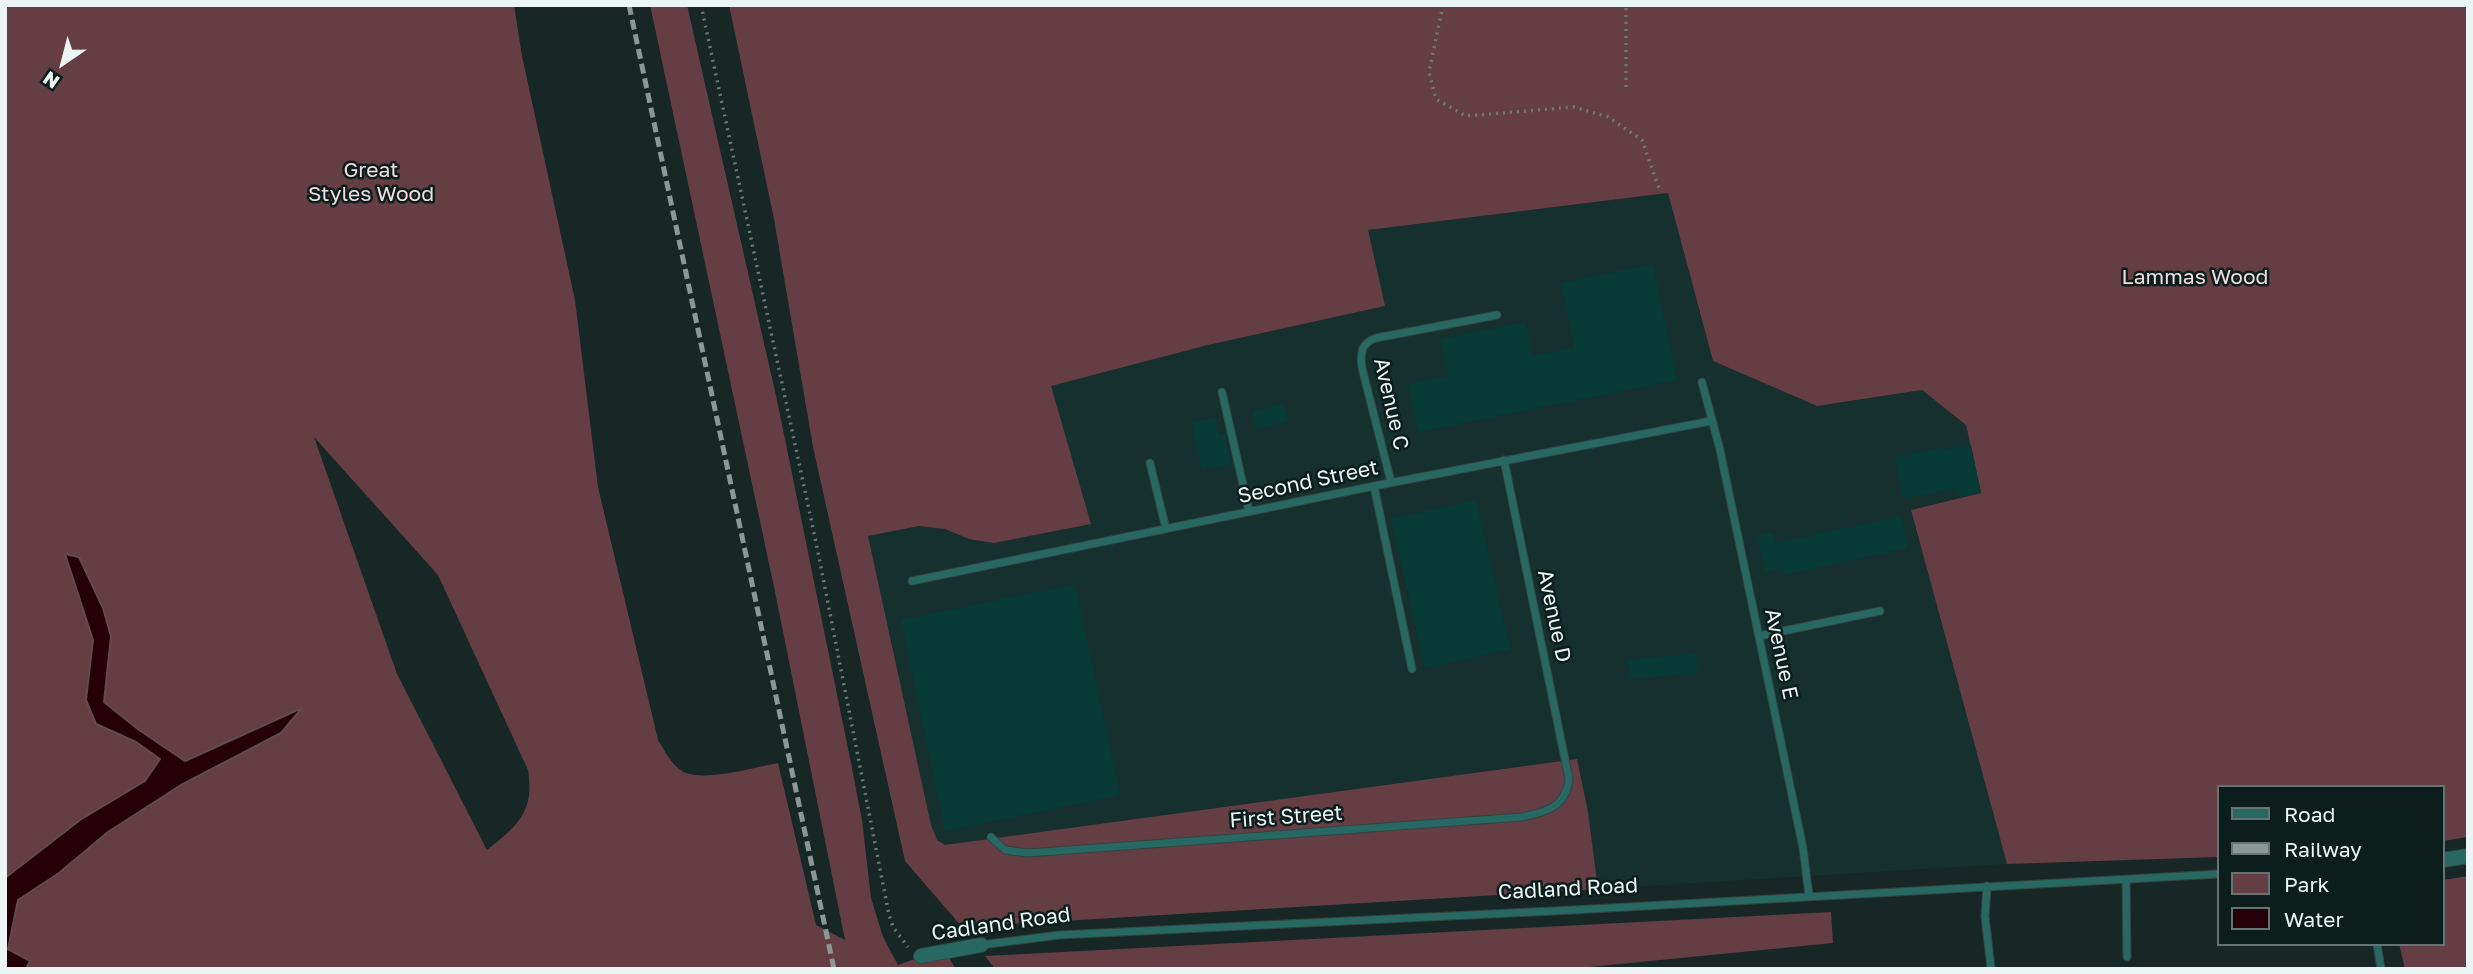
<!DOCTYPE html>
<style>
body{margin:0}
#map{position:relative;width:2473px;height:974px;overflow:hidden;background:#162725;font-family:"Golos Text",sans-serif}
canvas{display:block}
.frame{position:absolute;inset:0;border:7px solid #eaf5f4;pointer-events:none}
.legend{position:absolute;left:2217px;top:785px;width:228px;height:161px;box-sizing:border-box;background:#0c1e1c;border:2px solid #657472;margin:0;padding:9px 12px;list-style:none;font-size:21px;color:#eaf5f4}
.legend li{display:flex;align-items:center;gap:14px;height:35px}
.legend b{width:35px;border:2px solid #657472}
.north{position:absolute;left:28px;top:28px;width:70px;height:70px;-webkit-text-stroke:5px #0c1e1c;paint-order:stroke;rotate:215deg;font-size:19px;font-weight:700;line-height:28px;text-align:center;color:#eaf5f4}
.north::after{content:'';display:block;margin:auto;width:24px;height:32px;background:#eaf5f4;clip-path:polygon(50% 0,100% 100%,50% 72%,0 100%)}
</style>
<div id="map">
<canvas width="2473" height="974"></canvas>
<div class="frame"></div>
<ul class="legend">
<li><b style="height:9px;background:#286862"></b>Road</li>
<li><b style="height:9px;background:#8a9896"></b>Railway</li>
<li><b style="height:19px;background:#653d44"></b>Park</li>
<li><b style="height:19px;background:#260009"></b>Water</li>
</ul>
<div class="north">N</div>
</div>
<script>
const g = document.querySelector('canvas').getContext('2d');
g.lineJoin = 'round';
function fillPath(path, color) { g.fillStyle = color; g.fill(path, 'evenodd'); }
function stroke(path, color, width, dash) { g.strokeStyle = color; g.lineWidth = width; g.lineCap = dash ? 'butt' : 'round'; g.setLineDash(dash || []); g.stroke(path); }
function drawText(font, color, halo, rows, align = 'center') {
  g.font = font + ' "Golos Text",sans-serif'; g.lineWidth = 5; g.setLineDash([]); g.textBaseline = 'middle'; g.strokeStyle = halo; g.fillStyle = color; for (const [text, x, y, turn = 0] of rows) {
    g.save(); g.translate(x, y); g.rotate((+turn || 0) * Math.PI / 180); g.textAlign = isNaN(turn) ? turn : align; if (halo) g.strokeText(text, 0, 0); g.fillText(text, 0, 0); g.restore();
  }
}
const built = new Path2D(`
 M1668,193L1713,361L1817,406L1922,390L1966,425L1981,493L1911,510L2007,864L1598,889L1587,812L905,861L844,563L813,447L1208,345L1384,306L1367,230Z`);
const green = new Path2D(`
 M5,5H514L522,56L575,300L598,487L658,740C665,751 673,768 686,773C708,781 756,767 778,763L816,925L845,940L774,587L650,5H687L777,400L851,763L862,820L871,898L883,937L898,965L915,959L941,945L956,969H5ZM314,437L438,575L528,770C535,812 517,826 487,850L397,674Z
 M729,5H2468V837L2443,841V787H2219V857L2007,864L1911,510L1981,493L1966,425L1922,390L1817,406L1713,361L1668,193L1368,230L1385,306L1208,345L1051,386L1091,524L994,543L969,539L945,529L919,526L868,536L931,825L937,840L945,845L1577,759L1588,812L1598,889L962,927L905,861L813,447L774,219Z
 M2468,876V969H2405L2399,944H2443V880Z
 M1831,912L1833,943L1569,969H995L985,956Z`);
const water = new Path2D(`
 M65,554L79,557L103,608L111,636L104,702L139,730L185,761L302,708L281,733L181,785L108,832L59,873L18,900L8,949L30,961L26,969H5V878L80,820L145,781L160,759L136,742L96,724L86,700L93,640Z`);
const building = new Path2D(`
 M1653,264L1677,380L1418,432L1408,384L1448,376L1440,339L1526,322L1532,356L1574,347L1561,283Z
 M1283,404L1288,422L1256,429L1252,411Z
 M1216,418L1219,435L1225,434L1232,464L1201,470L1192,422Z
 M1971,445L1981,493L1960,497L1958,488L1903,499L1895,457L1945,447V450Z
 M1476,500L1510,649L1425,668L1391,519Z
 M1901,516L1908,548L1784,575L1783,568L1765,572L1757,536L1773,533L1775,543Z
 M1075,584L1120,795L945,831L901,620Z
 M1696,653L1698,673L1630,679L1628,660Z`);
const path = new Path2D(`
 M701,5L817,547L889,915L893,927L908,947
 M1443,5L1429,72L1436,99L1466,116L1574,107L1608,117L1642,140L1660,191
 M1626,87V5`);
const service = new Path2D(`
 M1702,382L1720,450L1803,848L1809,896
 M1222,392L1249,511
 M1150,463L1166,529
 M1391,482L1362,368C1360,353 1361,343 1376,338L1497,315
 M1374,486L1412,669
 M912,581L1374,486L1711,421
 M1759,636L1880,611
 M991,837L1005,850L1028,853L1522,817C1546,812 1566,807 1569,779L1504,460
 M2126,879L2127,957
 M1987,886L1985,916L1991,969
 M2377,944L2381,969
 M981,945L1059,935L1573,910L2219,874`);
const minor = new Path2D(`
 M2443,860L2468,856
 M921,956L981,945`);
const rail = new Path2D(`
 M629,5L834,969`);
const parkNames = [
 ["Great",371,170],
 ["Styles Wood",371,194],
 ["Lammas Wood",2195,277]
];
const streetNames = [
 ["Avenue C",1391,404,77],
 ["Second Street",1308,482,-12],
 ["Avenue D",1554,616,78],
 ["Avenue E",1781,654,78],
 ["First Street",1286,817,-4],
 ["Cadland Road",1568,889,-3],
 ["Cadland Road",1001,924,-8]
];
fillPath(built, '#15302d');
fillPath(green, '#653d44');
fillPath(water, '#260009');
stroke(water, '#614a50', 2);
fillPath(building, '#083b36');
stroke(service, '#344442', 9);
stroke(minor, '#344442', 16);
stroke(path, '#6b7978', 3.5, [2, 5]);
stroke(service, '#286862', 7);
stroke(minor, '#286862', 14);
stroke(rail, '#8a9896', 5, [10, 5]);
drawText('21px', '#f1dddf', '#0c1e1c', parkNames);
drawText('21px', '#eaf5f4', '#0c1e1c', streetNames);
</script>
